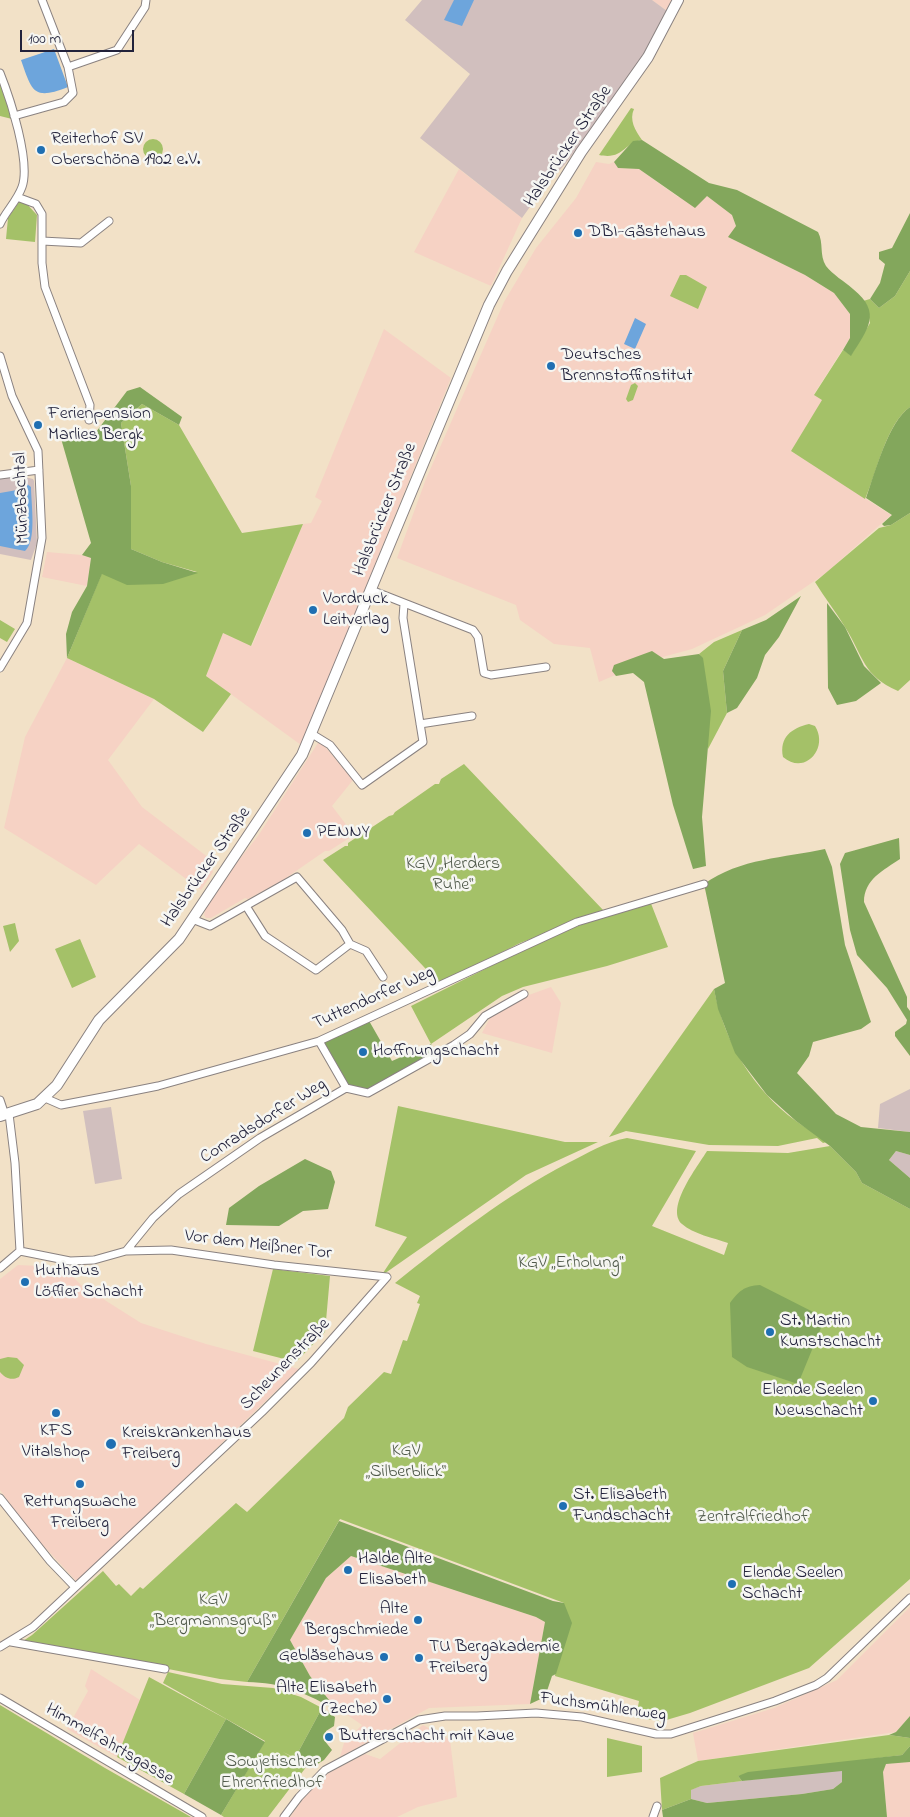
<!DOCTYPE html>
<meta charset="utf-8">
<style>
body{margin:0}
#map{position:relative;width:910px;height:1817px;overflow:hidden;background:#f2e1c7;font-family:"Indie Flower",sans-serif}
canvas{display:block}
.scale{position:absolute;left:20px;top:30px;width:114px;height:22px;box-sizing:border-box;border:2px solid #22223b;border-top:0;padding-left:6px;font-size:15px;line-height:18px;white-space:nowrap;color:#22223b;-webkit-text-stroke:4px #f6f6f2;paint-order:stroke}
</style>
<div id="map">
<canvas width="910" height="1817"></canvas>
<div class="scale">100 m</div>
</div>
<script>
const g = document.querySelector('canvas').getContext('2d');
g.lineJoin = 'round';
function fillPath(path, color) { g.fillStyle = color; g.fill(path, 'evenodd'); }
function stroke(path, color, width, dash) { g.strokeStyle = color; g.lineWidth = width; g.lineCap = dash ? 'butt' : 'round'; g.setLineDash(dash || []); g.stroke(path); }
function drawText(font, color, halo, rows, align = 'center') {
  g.font = font + ' "Indie Flower",sans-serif'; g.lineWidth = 5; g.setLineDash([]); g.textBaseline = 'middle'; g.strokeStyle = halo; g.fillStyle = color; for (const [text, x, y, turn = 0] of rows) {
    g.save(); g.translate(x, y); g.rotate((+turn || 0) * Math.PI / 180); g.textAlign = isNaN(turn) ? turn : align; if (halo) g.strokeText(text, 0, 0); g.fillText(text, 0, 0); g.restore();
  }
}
const built = new Path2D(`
 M652,0H672L667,11Z
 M596,162L609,164L614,162L618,168L639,169L678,197L707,195L732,215L736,226L729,237L805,275L834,293L850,314V338L814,394L823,400L791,451L891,515L826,573L765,615L692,649L648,661L599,682L590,648L554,644L520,620L516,605L397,558L426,479L504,302L536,248L576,198Z
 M459,169L522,218L491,286L414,252Z
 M384,329L451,378L301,745L206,676L223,633L252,646L303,524L311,523L322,501L315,497Z
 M47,552L82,555L91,558L87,586L42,577Z
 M67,658L154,699L108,760L142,807L209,858L213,872L201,890L139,844L96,885L4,828L25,737Z
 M318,743H322L353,780L332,806L354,835L329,851H325L283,880L248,899L245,898L211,918H206L204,915L206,908L238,861L258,836Z
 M551,987L561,1003L552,1053L482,1033L491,1016L526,996Z
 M18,1265L63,1267L81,1285L141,1323L206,1344L299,1369L77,1582L30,1531L0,1490V1279Z
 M351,1556L536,1617L545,1622L530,1704L429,1708L340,1757L344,1743L362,1725L333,1705L310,1676L290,1640L326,1578Z
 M910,1607V1716L896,1732L698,1761L693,1733L774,1708L837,1680Z
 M91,1669L140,1700L117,1757L67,1729L88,1691L85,1686Z
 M423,1725L450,1740L457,1797L418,1807L397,1817H290L303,1799L327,1774L365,1754L380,1759Z
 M910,1762V1817H887L883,1772L886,1764Z`);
const industrial = new Path2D(`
 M422,0H652L667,11L646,51L566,163L542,190L522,218L420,138L470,74L405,20Z
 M21,476L33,479L34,481L37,543L31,560L0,554V478Z
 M910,1089V1132L878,1128L880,1104Z
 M111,1107L122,1179L95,1184L83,1111Z
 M896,1151L910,1155V1178L889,1160Z
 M831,1770L842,1771V1782L833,1789L802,1794L707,1803L691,1799L690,1790L701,1786Z`);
const green = new Path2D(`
 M0,83L12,119L0,116Z
 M631,108L634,109C629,120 635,130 642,140C623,143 624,160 599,155Z
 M143 149a10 10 0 1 1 20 0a10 10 0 1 1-20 0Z
 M24,201L37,215L35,242L6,239L8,218L19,202Z
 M910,271V407C886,424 877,472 865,499L791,451L822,400L814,395L843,350L851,355L870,323L867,306L863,301L870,299L879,308L895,296Z
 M680,275H686L707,287L698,309L670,296Z
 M635,383L638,386L633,400L628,402L626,399L631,385Z
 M142,404L179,425L242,533L303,524L251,646L223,633L206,676L231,694L203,732L154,699L67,658L102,573L197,572L162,562L131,549V486L121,423Z
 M910,513V680L898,691C862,675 864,657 845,627C836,612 824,597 815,582L879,528L891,525Z
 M0,620L15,629L7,642L0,638Z
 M742,630L723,671L727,713L708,749C708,732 708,664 699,654L714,642Z
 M809,724L815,726C829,748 805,776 783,757C779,737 792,728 809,724Z
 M464,764L604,911L520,943L440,984L323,860L345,846H348V843L389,816L393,815L395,812L435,784H439L441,779Z
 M650,901L668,947L607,966L523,987L502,996L431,1044L411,1006L555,934Z
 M15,923L19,941L10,952L3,926Z
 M80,939L96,977L72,988L55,949Z
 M714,989C724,1041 753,1090 796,1121C806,1129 819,1134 830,1141L823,1143L817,1138L778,1146L709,1145L626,1131L609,1137Z
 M398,1106L565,1142H598L526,1175L381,1276L407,1237L375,1226Z
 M627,1138L696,1151L652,1226L724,1255L728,1243C714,1238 693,1234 682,1224C665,1208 698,1166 707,1151L788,1153L830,1146L856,1172L862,1183L910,1209V1579L809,1668L690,1713L663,1721L636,1718L639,1701L555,1676L564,1603L340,1519L247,1682L220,1679L23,1641L32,1635L103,1571L116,1586L119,1584L131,1596L140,1587L143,1589L236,1503L247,1512L344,1418L348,1407L384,1372L391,1374L403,1340L407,1341L420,1304L417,1303L420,1296L395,1283C450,1239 505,1196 568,1163C588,1153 605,1142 627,1138Z
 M273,1269L330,1276L325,1332L296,1362L253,1351Z
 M8,1357L17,1358L24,1365L19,1377C11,1381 5,1378 0,1372V1359Z
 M168,1672L222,1684L273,1688L301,1697L322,1708L295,1758L283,1752L307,1766L268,1817H224L221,1815L265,1741L163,1683Z
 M149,1677L226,1719L184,1794L117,1757Z
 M0,1705L105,1768L191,1817H0Z
 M889,1735L910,1738V1746L902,1755L738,1776L742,1781L701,1786L691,1790V1799L662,1810L660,1778L698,1761Z
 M607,1738L642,1746V1772L607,1777Z`);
const forest = new Path2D(`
 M642,140L709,183L737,190L818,232C824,243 819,255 826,266C833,275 844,281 853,289C883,313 867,330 851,356L843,350L850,338V314L834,293L805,275L728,237L736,226L732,215L707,196L695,208L639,169L618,168L614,162L633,141Z
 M910,213V271L895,296L879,308L870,299L880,283L885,264L879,259V252L892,248Z
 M140,387L182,417L179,425L142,404L121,423L131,486V549L162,562L198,573L163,584L127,585L102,574L67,658L66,634L72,612L87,586L91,558L82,555L91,543L60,435L93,436L127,391Z
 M910,407V513L891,525L884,526L882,524L892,515L866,498C875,473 888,422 910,407Z
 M801,596L779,637L765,655L757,678L737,708L727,713L723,671L742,630L766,620Z
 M827,603L845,627L864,666L881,683L856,701L837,705L828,688Z
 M652,651L664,659L699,654L703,658L711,711L702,817L706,866L693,869L673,805L644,682L633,673L616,676L612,671L614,665Z
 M899,838L900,859C884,870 864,879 864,902L907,997V1007L910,1011V1056L895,1036V1032L906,1024L907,1020L887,988L857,955L850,930L840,864L845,853Z
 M825,849L832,867L845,945L871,1022L861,1029L813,1042L809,1056L797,1073L836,1114L861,1127L910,1132V1155L896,1151L889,1160L910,1178V1209L862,1183L856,1172L830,1146L796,1121L767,1095L735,1053L718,1009L714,989L725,983L704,884C740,858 785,858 825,849Z
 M368,1019L392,1061L431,1044L436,1055L368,1093L346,1088L319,1041Z
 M305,1159L331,1171L335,1182L328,1209L303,1211L279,1226L226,1225L229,1208L259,1186Z
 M760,1285L825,1318L798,1384L747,1367L732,1357L730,1303C739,1291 744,1286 760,1285Z
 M339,1521L553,1601L564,1603L572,1623L556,1674L552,1676L545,1697L530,1704L545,1622L536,1617L351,1556L326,1578L290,1640L310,1676L333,1705L332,1708C302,1691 282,1683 247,1682Z
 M322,1708L335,1717L334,1726L326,1731L324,1740L332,1750L324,1760L311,1768L295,1758Z
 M910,1716V1738L889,1735L896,1732Z
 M226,1719L265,1742L221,1815L184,1794Z
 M910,1746V1762L886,1764L883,1772L887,1817H663L662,1810L691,1799L707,1803L802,1794L833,1789L842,1782V1771L742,1781L738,1776L748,1772L902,1755Z`);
const water = new Path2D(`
 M454,0H474L462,26L444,20Z
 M54,49L68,87C33,101 32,91 21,60Z
 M635,318L646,324L635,349L624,344Z
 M27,484L31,487C31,503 37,541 25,551L0,546V493L23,489Z`);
const street = new Path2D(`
 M68,67L117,50L145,7L146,0
 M0,73C10,98 31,162 22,187C17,201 6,211 0,224
 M14,116L64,102L73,93L68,67L42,0
 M17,197L36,204L42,214V263L45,287L90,405L89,420
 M42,241L81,243L109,221
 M0,356L12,396L38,451L42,538L27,623L0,668
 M0,475L39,470
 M371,590L473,630L478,637L484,673L491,675L546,667
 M420,724L472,716
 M312,734L330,745L362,785L423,742L403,618L404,604
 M246,906L265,936L316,970L350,944
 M192,919L210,926L297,877L342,930L350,944L366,951L383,977
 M319,1041L346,1088
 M45,1098L61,1105L108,1096L158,1086L319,1041L577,922L704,884
 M0,1100L5,1115
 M20,1251L70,1261L94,1260L126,1251L153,1218L179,1194L260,1138L346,1088L368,1093L454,1045L470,1034L485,1016L524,994
 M0,1268L20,1251L15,1163L9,1114
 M0,1498L50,1561L75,1587
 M11,1642L165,1669
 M0,1647L33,1627L262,1412L311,1363L387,1277L274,1265L171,1250L126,1251
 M0,1698L202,1817
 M284,1817L299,1797L325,1770L419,1720L445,1716H477L536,1713L582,1717L656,1734H671L775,1701L816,1685L827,1678L910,1598
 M653,1817L657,1806`);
const secondary = new Path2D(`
 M0,1116L37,1104L57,1085L99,1020L179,939L302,755L489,305L507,271L581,152L648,57L678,0`);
const markers = [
 [41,150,5,"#1f6fb2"],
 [578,233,5,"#1f6fb2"],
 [551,366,5,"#1f6fb2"],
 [38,425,5,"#1f6fb2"],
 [313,610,5,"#1f6fb2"],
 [307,833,5,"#1f6fb2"],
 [363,1052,5,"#1f6fb2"],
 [25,1282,5,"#1f6fb2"],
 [770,1332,5,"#1f6fb2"],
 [873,1401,5,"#1f6fb2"],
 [56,1413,5,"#1f6fb2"],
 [111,1444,6,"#1f6fb2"],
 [80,1484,5,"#1f6fb2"],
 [563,1506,5,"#1f6fb2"],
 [348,1570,5,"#1f6fb2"],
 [732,1584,5,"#1f6fb2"],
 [418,1620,5,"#1f6fb2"],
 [384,1657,5,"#1f6fb2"],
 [419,1658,5,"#1f6fb2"],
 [387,1699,5,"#1f6fb2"],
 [329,1737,5,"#1f6fb2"]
];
const poiNames = [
 ["Reiterhof SV",51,140],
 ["Oberschöna 1902 e.V.",51,161],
 ["DBI-Gästehaus",588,233],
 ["Deutsches",561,356],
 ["Brennstoffinstitut",561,377],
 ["Ferienpension",48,415],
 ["Marlies Bergk",48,436],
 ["Vordruck",323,600],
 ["Leitverlag",323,621],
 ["PENNY",317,833],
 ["Hoffnungschacht",373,1052],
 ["Huthaus",35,1272],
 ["Löffler Schacht",35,1293],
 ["St. Martin",780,1322],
 ["Kunstschacht",780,1343],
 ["Elende Seelen",863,1391,"right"],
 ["Neuschacht",863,1412,"right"],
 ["KFS",56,1432,"center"],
 ["Vitalshop",56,1453,"center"],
 ["Kreiskrankenhaus",122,1434],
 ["Freiberg",122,1455],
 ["St. Elisabeth",573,1496],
 ["Fundschacht",573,1517],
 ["Rettungswache",80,1503,"center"],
 ["Freiberg",80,1524,"center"],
 ["Halde Alte",358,1560],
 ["Elisabeth",358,1581],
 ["Elende Seelen",742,1574],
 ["Schacht",742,1595],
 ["Alte",408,1610,"right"],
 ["Bergschmiede",408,1631,"right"],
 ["TU Bergakademie",429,1648],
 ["Freiberg",429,1669],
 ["Gebläsehaus",374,1657,"right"],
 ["Alte Elisabeth",377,1689,"right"],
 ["(Zeche)",377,1710,"right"],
 ["Butterschacht mit Kaue",339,1737]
];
const streetNames = [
 ["Halsbrücker Straße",569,147,-56],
 ["Münzbachtal",23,498,-92],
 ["Halsbrücker Straße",386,510,-68],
 ["Halsbrücker Straße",207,868,-55],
 ["Tuttendorfer Weg",374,999,-24],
 ["Conradsdorfer Weg",264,1122,-32],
 ["Vor dem Meißner Tor",258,1246,7],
 ["Scheunenstraße",286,1365,-46],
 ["Fuchsmühlenweg",603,1708,8],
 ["Himmelfahrtsgasse",109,1745,30]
];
const parkNames = [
 ["KGV „Herders",453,865],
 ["Ruhe“",453,886],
 ["KGV „Erholung“",571,1264],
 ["KGV",406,1452],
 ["„Silberblick“",406,1473],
 ["Zentralfriedhof",753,1518],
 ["KGV",213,1601],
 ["„Bergmannsgruß“",213,1622],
 ["Sowjetischer",272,1763],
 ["Ehrenfriedhof",272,1784]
];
fillPath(built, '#f6d2c4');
fillPath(industrial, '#d1bfbe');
fillPath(green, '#a4c168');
fillPath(forest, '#83a75c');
fillPath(water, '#6da5dc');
stroke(street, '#8a8281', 9);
stroke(secondary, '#8a8281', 12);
stroke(street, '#fff', 7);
stroke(secondary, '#fff', 10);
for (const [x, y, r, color] of markers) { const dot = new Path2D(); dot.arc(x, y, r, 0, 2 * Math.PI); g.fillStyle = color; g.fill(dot); stroke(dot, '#f6f6f2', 2); }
drawText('18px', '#22223b', '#f6f6f2', poiNames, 'left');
drawText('18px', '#22223b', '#f6f6f2', streetNames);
drawText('18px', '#505a4b', '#f6f6f2', parkNames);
</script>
